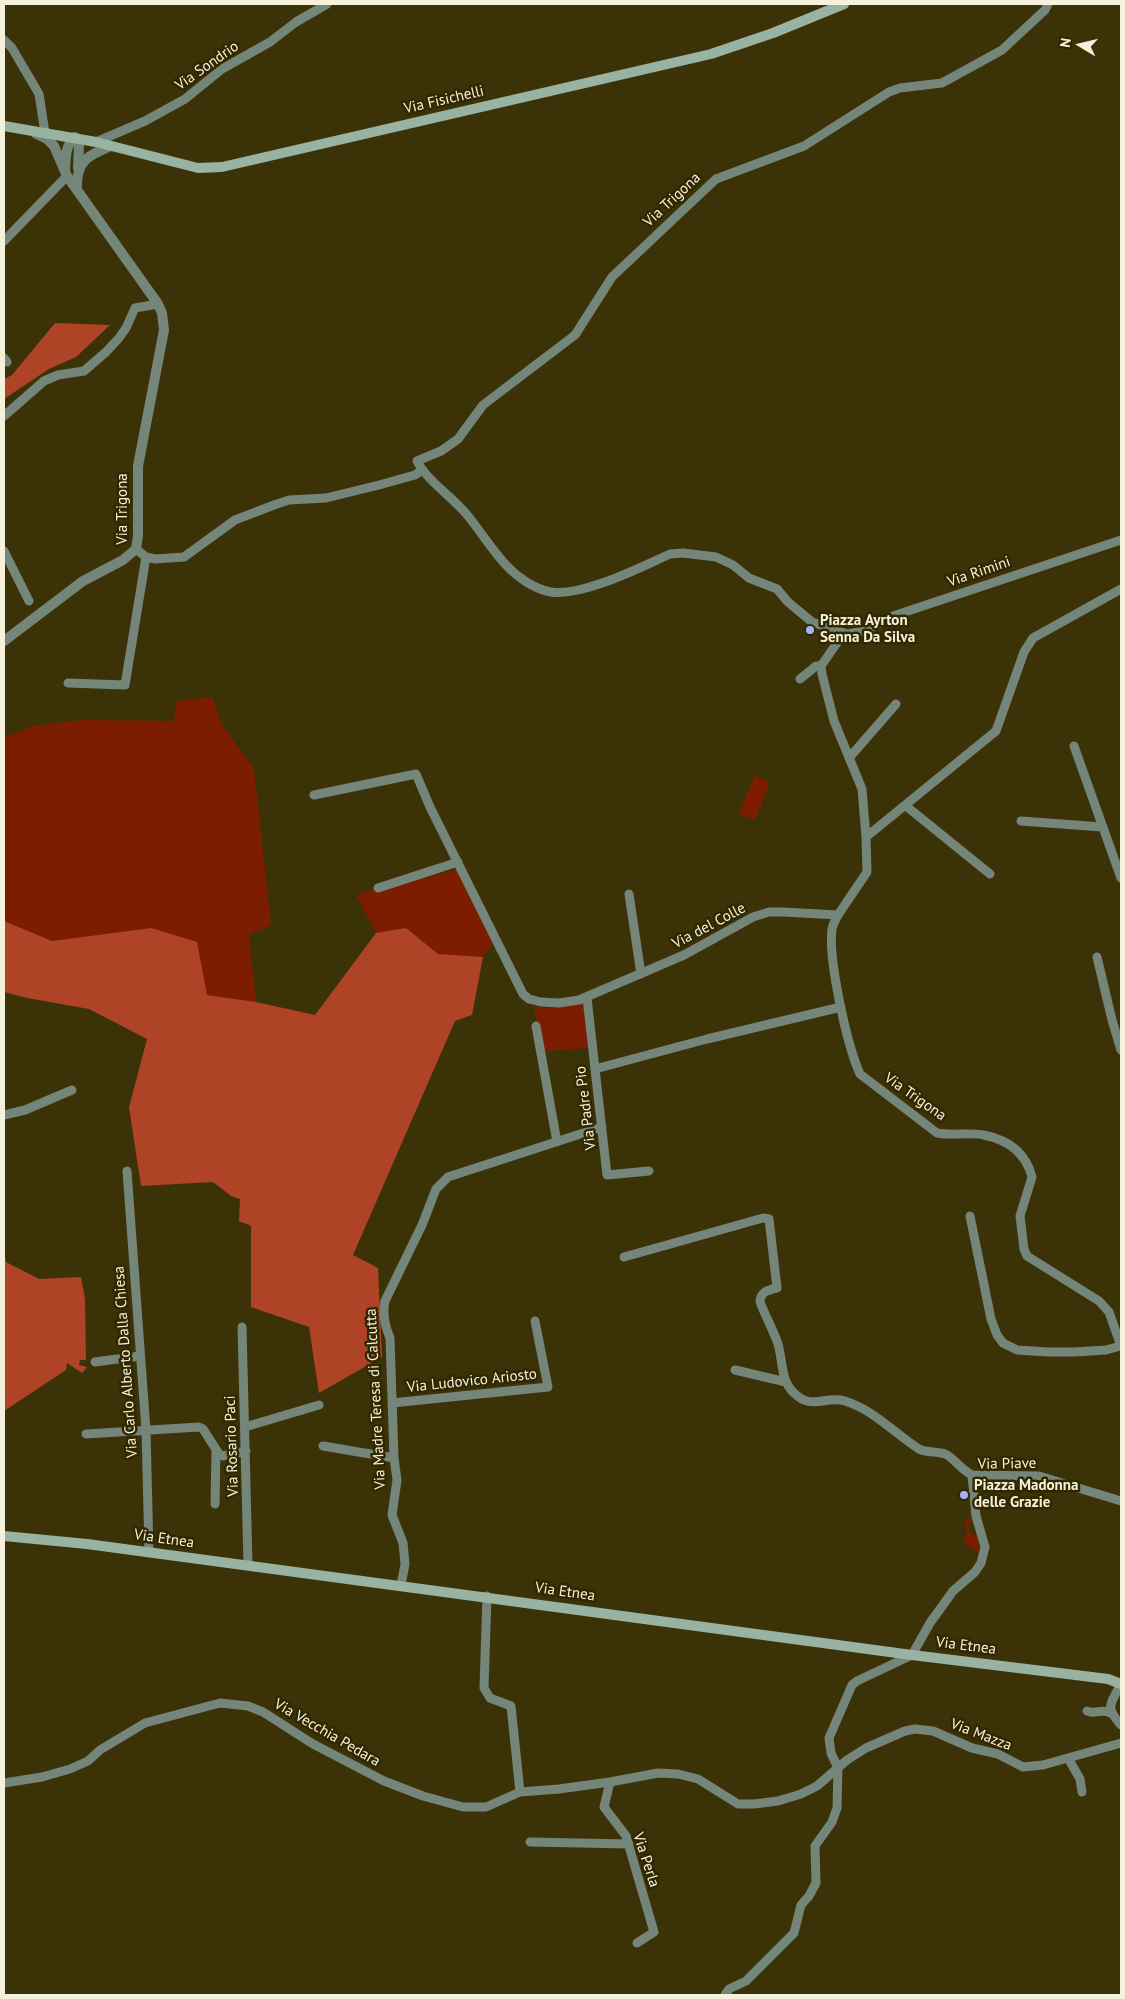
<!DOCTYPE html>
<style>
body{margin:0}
#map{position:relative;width:1125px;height:1999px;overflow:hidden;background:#3c3208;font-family:"PT Sans",sans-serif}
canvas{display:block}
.frame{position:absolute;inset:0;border:5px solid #f6f1db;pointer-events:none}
.north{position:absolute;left:1055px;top:20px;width:50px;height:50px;-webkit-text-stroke:4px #312800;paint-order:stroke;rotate:279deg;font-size:14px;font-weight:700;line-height:20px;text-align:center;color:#f6f1db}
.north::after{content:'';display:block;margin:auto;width:18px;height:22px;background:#f6f1db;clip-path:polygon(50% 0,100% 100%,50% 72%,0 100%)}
</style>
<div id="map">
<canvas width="1125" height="1999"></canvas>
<div class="frame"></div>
<div class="north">N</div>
</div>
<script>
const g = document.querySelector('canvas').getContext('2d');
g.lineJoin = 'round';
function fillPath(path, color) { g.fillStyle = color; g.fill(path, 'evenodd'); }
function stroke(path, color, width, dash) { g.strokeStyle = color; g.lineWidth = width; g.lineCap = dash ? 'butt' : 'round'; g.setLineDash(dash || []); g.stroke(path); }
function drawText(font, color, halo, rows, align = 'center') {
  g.font = font + ' "PT Sans",sans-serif'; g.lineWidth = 5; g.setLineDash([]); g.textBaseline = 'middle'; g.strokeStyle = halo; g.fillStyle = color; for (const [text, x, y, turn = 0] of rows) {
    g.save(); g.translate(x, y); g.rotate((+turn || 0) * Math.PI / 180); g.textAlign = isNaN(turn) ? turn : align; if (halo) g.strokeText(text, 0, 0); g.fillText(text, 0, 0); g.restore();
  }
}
const green = new Path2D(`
 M213,697L221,724L254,769L271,925L249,935L256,1002L207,995L151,928L52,941L4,921L5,737L34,726L81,720L174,721L176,701Z
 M755,775L770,782L755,820L739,814Z
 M457,869L493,943L483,957L438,954L406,928L376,933L356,895L373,889L375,892Z
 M584,1003L589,1048L542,1051L534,1006L555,1008Z
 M972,1518L973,1522L968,1521L970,1533L978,1537L979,1554L963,1541L967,1533L965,1519Z`);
const forest = new Path2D(`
 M55,323L110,325L76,357L49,369L4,399V379L12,375Z
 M4,921L52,941L151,928L197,942L207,995L256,1002L315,1015L376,933L406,928L438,954L483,957L472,1015L455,1021L353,1255L378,1268L382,1357L319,1393L309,1327L251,1307V1226L239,1221L240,1199L231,1196L213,1182L141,1186L129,1107L147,1039L89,1009L27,998L4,992Z
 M4,1251L6,1262L39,1279L81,1277L85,1299L86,1360H80L79,1365L87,1367L82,1373L67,1363L66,1370L4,1411Z`);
const minor = new Path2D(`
 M4,40L12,48L39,94L45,133
 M96,142L145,121L185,99L222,69L270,42L296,22L327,4
 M4,241L67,176
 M4,358L7,362
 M4,416L44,381L58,375L84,371L106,352L119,338L126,328L135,308L158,304
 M136,549L146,557L155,559L184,557L235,520L274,505L289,500L326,498L379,485L415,475L422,470
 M4,551L29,601
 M847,634L812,622L788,602L777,589L749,578L733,565L716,557L683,553L670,554C641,567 582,597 551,592C534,589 517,577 506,565C492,550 481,532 468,516C453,497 428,482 417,461L441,451L458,439L483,405L575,335L612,277L716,179L804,146L889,92L900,88L942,83L1002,50L1045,10L1048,4
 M800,679L816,666H821
 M68,683L125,685L146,557
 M1074,746L1121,878
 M849,758L896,704
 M314,795L416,774L430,807L523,994L529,999L541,1002L559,1003L579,1000L684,955L753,917L769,912H783L838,915L867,872L866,837L996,731L1024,652L1033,638L1121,589
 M906,806L990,874
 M1021,821L1102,827
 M866,837L862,789L834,721L822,674L821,666L839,640L847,634L865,631L893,616L1121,540
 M378,888L458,862
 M629,894L641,974
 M838,915C836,919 833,924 832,929C828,960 847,1045 860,1074L937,1133C952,1136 969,1132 984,1135C1008,1140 1026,1153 1032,1177L1020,1216L1024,1249L1027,1256L1099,1301L1109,1312L1121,1346
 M1097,957L1112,1020L1121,1050
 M587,998L607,1175L649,1171
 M536,1026L557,1142
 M595,1069L707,1039L841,1007
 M4,1115L25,1110L72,1090
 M127,1171L146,1430L149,1552
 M970,1216L991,1319L997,1335L1003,1343L1017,1350L1048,1352H1075L1106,1350L1120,1346
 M624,1257L763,1218L769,1219L777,1288C768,1290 760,1292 760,1302C765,1315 772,1328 777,1341C783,1357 780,1378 792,1391C811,1412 825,1395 845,1401C874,1410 895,1434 919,1449C927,1453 937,1451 945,1454C952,1456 961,1470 972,1475
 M242,1327L248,1565
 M95,1362L140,1356
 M735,1370L786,1382
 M392,1403L548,1387L535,1321
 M245,1427L319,1405
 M86,1434L199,1427L203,1429L219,1454L223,1456L246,1451
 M323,1446L394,1458
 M215,1504L216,1450
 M401,1585L405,1564L403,1543L392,1515L397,1480L394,1458L390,1338C385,1326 382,1314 385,1301L422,1225L436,1189L448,1177L602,1127
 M487,1596L484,1688L490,1698L511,1706L520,1792
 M1121,1683C1111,1705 1104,1706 1121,1725
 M1087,1711C1096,1715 1102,1708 1110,1713
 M1068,1758L1080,1779L1082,1792
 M610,1782L604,1807L626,1836L654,1932L637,1943
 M4,1783L42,1777L70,1769L88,1761L100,1750L145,1723L220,1703L248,1706L263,1712L313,1744L384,1781L423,1796L463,1807H486L520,1792L559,1789L610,1782L658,1773L678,1774L698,1779L738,1804H754L778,1801L801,1794L817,1786L847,1760L866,1748L905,1731L915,1729L933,1731L972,1748L998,1754L1023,1767L1043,1765L1121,1743
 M530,1842L629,1844
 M725,1995L729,1989L746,1981L794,1933L801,1905L809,1896L816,1883L815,1846L832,1822L837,1808L838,1768L831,1753L829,1738L852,1685L857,1681L912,1655L930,1623L953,1591L975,1572L981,1563L985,1547L976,1516L972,1475L1039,1476L1121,1501`);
const tertiary = new Path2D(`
 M65,169C66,156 65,146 75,137L79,145L78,168
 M77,189C76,161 87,156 111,146
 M4,641L83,581L123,560L136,549L138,536V466L164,330L162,313L158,304L67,176L54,146L47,139L35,133`);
const secondary = new Path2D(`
 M4,126L96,142L198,168L222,167L711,54L773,33L844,4
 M4,1536L87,1544L912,1655L1108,1679L1121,1684`);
const markers = [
 [810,630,5,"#a4b2fc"],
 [964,1495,5,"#a4b2fc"]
];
const streetNames = [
 ["Via Sondrio",207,66,-35],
 ["Via Fisichelli",444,100,-13],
 ["Via Trigona",672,200,-43],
 ["Via Trigona",123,509,-90],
 ["Via Rimini",979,572,-19],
 ["Via del Colle",709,926,-28],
 ["Via Trigona",915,1097,35],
 ["Via Padre Pio",586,1108,-97],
 ["Via Carlo Alberto Dalla Chiesa",126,1362,-94],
 ["Via Ludovico Ariosto",472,1381,-6],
 ["Via Madre Teresa di Calcutta",376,1399,-93],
 ["Via Rosario Paci",232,1446,-92],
 ["Via Piave",1007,1464,-1],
 ["Via Etnea",164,1539,8],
 ["Via Etnea",565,1592,8],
 ["Via Etnea",966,1646,7],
 ["Via Vecchia Pedara",327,1733,30],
 ["Via Mazza",981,1735,21],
 ["Via Perla",646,1860,72]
];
const poiNames = [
 ["Piazza Ayrton",820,621],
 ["Senna Da Silva",820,638],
 ["Piazza Madonna",974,1486],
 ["delle Grazie",974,1503]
];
fillPath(green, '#7d1d00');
fillPath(forest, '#ae4326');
stroke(minor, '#748579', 9);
stroke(tertiary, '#748579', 10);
stroke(secondary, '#98b3a1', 10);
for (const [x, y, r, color] of markers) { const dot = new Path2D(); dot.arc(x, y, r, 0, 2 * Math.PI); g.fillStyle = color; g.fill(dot); stroke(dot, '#312800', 2); }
drawText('15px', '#f6f1db', '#312800', streetNames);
drawText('bold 15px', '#f6f1db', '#312800', poiNames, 'left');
</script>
